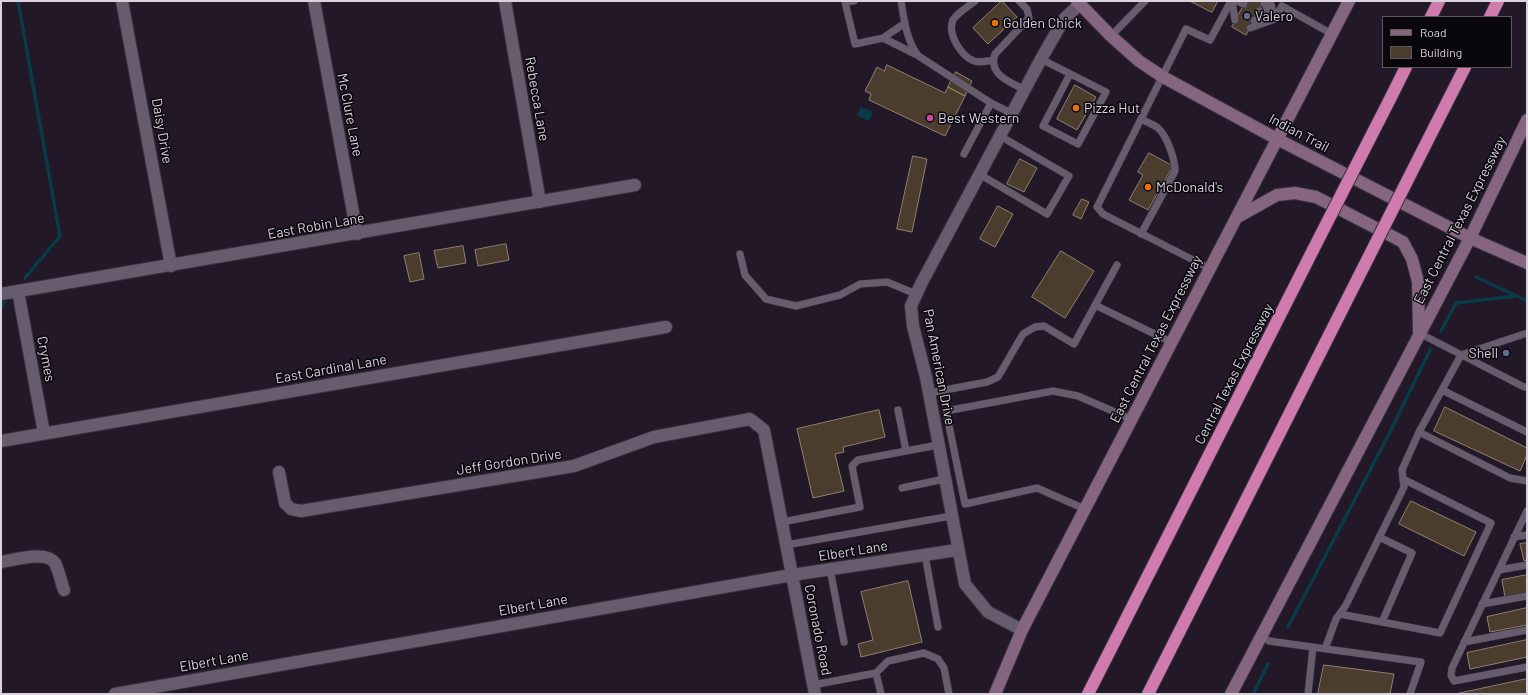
<!DOCTYPE html>
<style>
body{margin:0}
#map{position:relative;width:1528px;height:695px;overflow:hidden;background:#221828;font-family:Barlow,sans-serif}
canvas{display:block}
.frame{position:absolute;inset:0;border:2px solid #d9d3de;pointer-events:none}
.legend{position:absolute;left:1382px;top:16px;width:130px;height:52px;box-sizing:border-box;background:#09060c;border:1px solid #5c5860;margin:0;padding:5px 7px;list-style:none;font-size:12px;color:#d9d3de}
.legend li{display:flex;align-items:center;gap:8px;height:20px}
.legend b{width:20px;border:1px solid #5c5860}
</style>
<div id="map">
<canvas width="1528" height="695"></canvas>
<div class="frame"></div>
<ul class="legend">
<li><b style="height:5px;background:#866581"></b>Road</li>
<li><b style="height:11px;background:#4a3d2d"></b>Building</li>
</ul>
</div>
<script>
const g = document.querySelector('canvas').getContext('2d');
g.lineJoin = 'round';
function fillPath(path, color) { g.fillStyle = color; g.fill(path, 'evenodd'); }
function stroke(path, color, width, dash) { g.strokeStyle = color; g.lineWidth = width; g.lineCap = dash ? 'butt' : 'round'; g.setLineDash(dash || []); g.stroke(path); }
function drawText(font, color, halo, rows, align = 'center') {
  g.font = font + ' Barlow,sans-serif'; g.lineWidth = 3; g.setLineDash([]); g.textBaseline = 'middle'; g.strokeStyle = halo; g.fillStyle = color; for (const [text, x, y, turn = 0] of rows) {
    g.save(); g.translate(x, y); g.rotate((+turn || 0) * Math.PI / 180); g.textAlign = isNaN(turn) ? turn : align; if (halo) g.strokeText(text, 0, 0); g.fillText(text, 0, 0); g.restore();
  }
}
const water = new Path2D(`
 M861,107L873,112L869,121L857,115Z`);
const stream = new Path2D(`
 M18,1L60,236L25,278
 M1476,277L1527,301
 M1,309L4,302
 M1441,331L1456,303L1517,296
 M1288,627L1388,436L1430,350
 M1253,694L1268,664`);
const building = new Path2D(`
 M1002,1L1017,17L988,44L973,28Z
 M1190,1H1218L1212,12Z
 M1246,1H1264L1246,35L1232,27Z
 M887,65L945,93L948,87L965,96L945,136L869,100L871,94L865,91L877,67L884,71Z
 M956,72L972,81L965,96L948,87Z
 M1075,85L1096,97L1077,130L1057,119Z
 M1149,153L1173,166L1148,210L1129,200L1143,175L1138,172Z
 M913,156L927,159L912,232L897,229Z
 M1020,159L1037,168L1024,192L1007,184Z
 M1082,199L1089,202L1081,219L1073,215Z
 M998,206L1013,214L995,247L980,239Z
 M506,244L509,260L478,266L475,250Z
 M463,246L466,263L438,268L434,251Z
 M1061,251L1094,271L1065,318L1032,297Z
 M419,253L424,279L410,282L404,256Z
 M1445,407L1527,448V455L1520,471L1434,431Z
 M879,410L885,437L843,447L844,452L835,454L844,491L813,498L797,429Z
 M1411,501L1476,532L1464,556L1399,524Z
 M1527,543V560L1524,561L1520,544Z
 M1527,575V593L1505,597L1502,580Z
 M908,581L922,642L861,657L858,644L873,640L861,592Z
 M1527,608V625L1490,632L1487,617Z
 M1527,640V657L1470,669L1467,653Z
 M1324,665L1394,674L1390,694H1318Z
 M1527,679V694H1455Z`);
const lane = new Path2D(`
 M854,1L845,2L855,44L883,38L917,55L991,103L1013,114
 M901,1C904,18 906,39 917,54
 M975,1C970,5 956,14 953,20C947,34 961,56 974,61C980,63 987,61 993,60
 M1019,1L1027,9L1029,18L995,54C988,75 1010,82 1025,90
 M1232,1L1235,20
 M1237,1L1244,4
 M1264,3L1275,19L1270,1
 M1259,11L1275,19L1282,6L1332,34
 M1250,28L1275,19L1254,20
 M1111,36L1145,1
 M883,38L905,23
 M1041,59L1106,92L1078,144L1043,126L1070,74
 M1141,119C1146,122 1153,124 1158,128C1167,136 1175,159 1175,171L1141,234
 M964,154L991,103
 M979,174L1047,214L1069,176L1000,136
 M740,254L745,275L766,299L796,306L840,295L860,284L887,282L916,294
 M1209,268L1103,214L1097,207L1186,29L1210,40L1231,1
 M1095,305L1171,342
 M1419,333L1524,387H1527
 M1442,390L1527,432
 M929,393L987,382L998,377L1023,334L1035,327L1044,326L1074,344L1117,265
 M898,410L906,451
 M1419,432L1510,478L1527,481
 M902,488L944,479
 M1085,509L1037,488L965,504L946,411L1053,391L1078,396L1131,419
 M1527,511L1452,668L1451,675L1454,681L1527,667
 M782,522L860,507L852,466L858,460L938,445
 M1379,537L1412,553L1382,622
 M1514,537L1527,535
 M786,545L951,516
 M925,555L938,627
 M830,569L844,642
 M1499,570L1527,565
 M1482,604L1527,596
 M1340,614L1440,633L1491,523L1403,479
 M1262,636L1269,641L1421,662L1410,694
 M1464,642L1527,630
 M1325,649L1336,619L1346,605L1404,487L1402,470L1419,432L1461,355L1527,333
 M876,673L881,694
 M813,685L876,673L888,661L924,653L938,659L944,668L949,694
 M1308,694L1313,647`);
const street = new Path2D(`
 M122,1L171,266
 M314,1L357,234
 M505,1L540,202
 M18,291L44,433
 M1,294L635,185
 M1,441L666,327
 M279,472L285,503L291,509L301,511L574,466L654,437L750,419L764,430L815,694
 M1,562C14,560 46,550 55,563C59,571 61,582 64,590
 M1022,630L988,612L965,584L926,377L913,326L911,306L921,284L1041,59L1064,19L1080,4
 M115,694L792,575L957,550`);
const secondary = new Path2D(`
 M1077,1L1111,36L1139,61L1163,77L1277,139L1470,238L1527,263
 M1236,218L1277,195L1295,193L1316,197L1403,242L1412,259L1418,282L1419,332
 M995,694L1022,630L1349,1
 M1231,694L1470,238L1527,120`);
const highway = new Path2D(`
 M1431,17L1439,1
 M1490,17L1498,1
 M1389,101L1406,67
 M1436,124L1465,67
 M1088,694L1313,250
 M1148,694L1358,278`);
const highwayBridge = new Path2D(`
 M1313,250L1389,101
 M1358,278L1436,124`);
const markers = [
 [1247,16,4,"#5c6f8a"],
 [995,23,4,"#e8710a"],
 [1076,108,4,"#e8710a"],
 [930,118,4,"#d1479c"],
 [1148,187,4,"#e8710a"],
 [1506,353,4,"#5c6f8a"]
];
const poiNames = [
 ["Valero",1255,16],
 ["Golden Chick",1003,23],
 ["Pizza Hut",1084,108],
 ["Best Western",938,118],
 ["McDonald's",1156,187],
 ["Shell",1498,353,"right"]
];
const streetNames = [
 ["Rebecca Lane",537,99,80],
 ["Mc Clure Lane",350,115,79],
 ["Daisy Drive",162,131,80],
 ["Indian Trail",1299,133,28],
 ["East Central Texas Expressway",1460,220,-63],
 ["East Robin Lane",316,226,-10],
 ["East Central Texas Expressway",1156,339,-63],
 ["Crymes",46,359,79],
 ["Pan American Drive",939,367,79],
 ["East Cardinal Lane",331,369,-10],
 ["Central Texas Expressway",1234,374,-63],
 ["Jeff Gordon Drive",509,462,-9],
 ["Elbert Lane",853,551,-9],
 ["Elbert Lane",533,605,-10],
 ["Coronado Road",818,630,79],
 ["Elbert Lane",214,661,-10]
];
fillPath(water, '#093b49');
stroke(stream, '#093b49', 3.5);
fillPath(building, '#4a3d2d');
stroke(building, '#90816f', 1);
stroke(lane, '#38323d', 8);
stroke(street, '#38323d', 14);
stroke(secondary, '#38323d', 14);
stroke(highway, '#38323d', 14);
stroke(lane, '#675c6e', 7);
stroke(street, '#675c6e', 12);
stroke(secondary, '#866581', 12);
stroke(highway, '#cf7bad', 12);
stroke(highwayBridge, '#38323d', 14, []);
stroke(highwayBridge, '#cf7bad', 12);
for (const [x, y, r, color] of markers) { const dot = new Path2D(); dot.arc(x, y, r, 0, 2 * Math.PI); g.fillStyle = color; g.fill(dot); stroke(dot, '#09060c', 1.5); }
drawText('14px', '#d9d3de', '#09060c', poiNames, 'left');
drawText('14px', '#d9d3de', '#09060c', streetNames);
</script>
